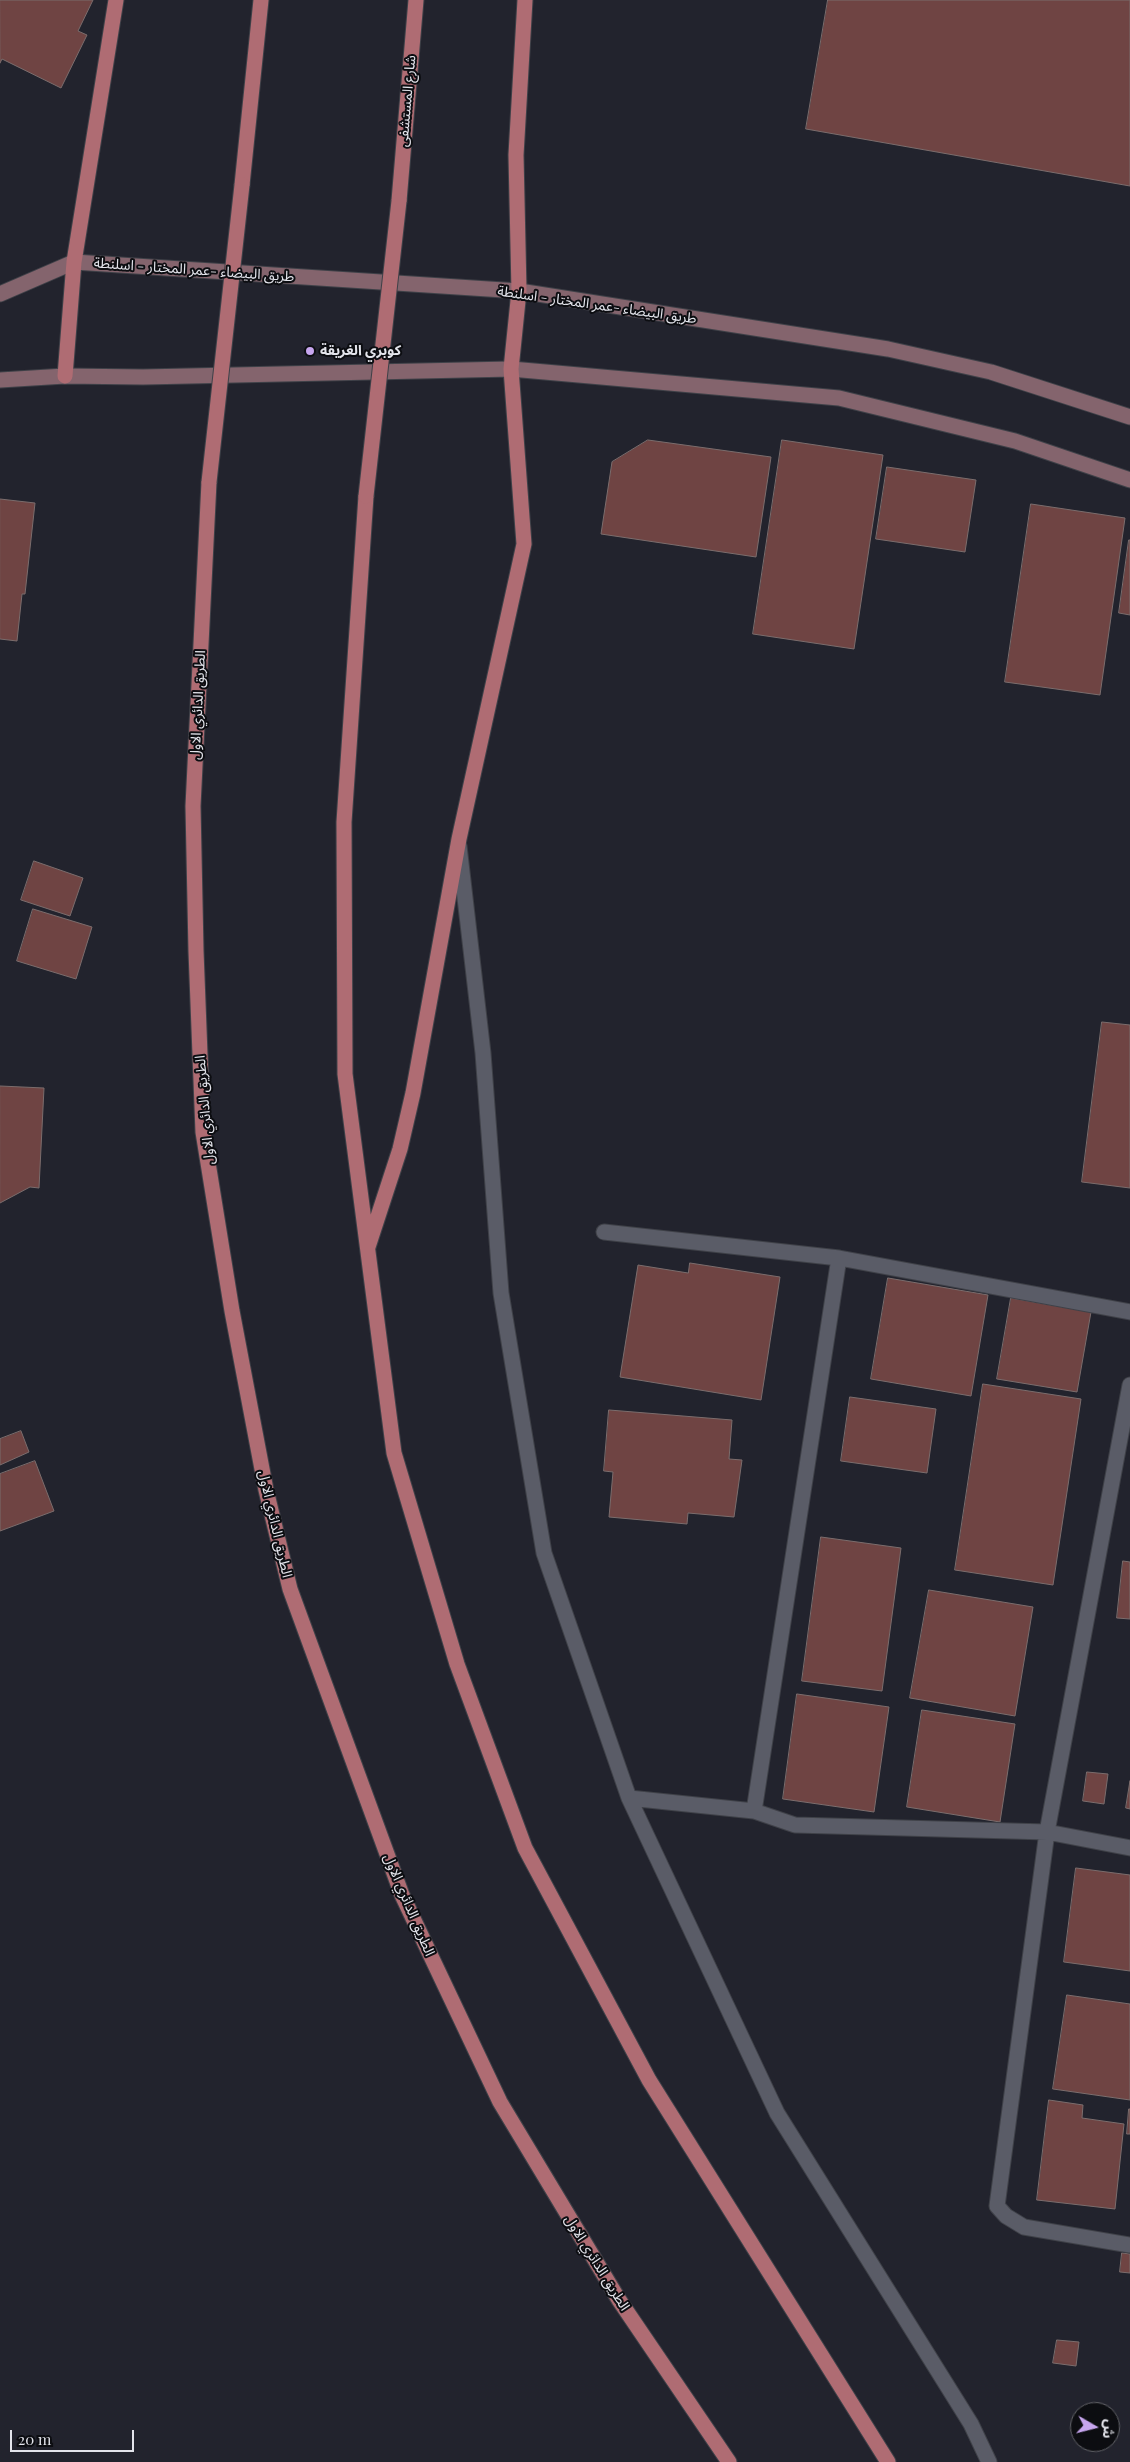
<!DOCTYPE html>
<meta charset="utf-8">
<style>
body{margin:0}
#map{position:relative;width:1130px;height:2462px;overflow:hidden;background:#22232d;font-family:"Playfair Display","Noto Sans Arabic",serif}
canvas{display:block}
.north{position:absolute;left:1070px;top:2402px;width:50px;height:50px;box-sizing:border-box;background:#0c0d11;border:1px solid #626368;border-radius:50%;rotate:98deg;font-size:14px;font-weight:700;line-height:20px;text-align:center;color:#e3e4eb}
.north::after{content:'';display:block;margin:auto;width:18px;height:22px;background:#c7a6ef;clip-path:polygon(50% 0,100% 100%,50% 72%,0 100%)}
.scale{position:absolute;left:10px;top:2430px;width:124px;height:22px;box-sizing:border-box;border:2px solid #e3e4eb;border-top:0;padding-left:6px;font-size:15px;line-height:18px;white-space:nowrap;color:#e3e4eb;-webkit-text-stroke:4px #0c0d11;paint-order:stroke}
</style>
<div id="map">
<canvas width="1130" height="2462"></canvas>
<div class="north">ش</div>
<div class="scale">20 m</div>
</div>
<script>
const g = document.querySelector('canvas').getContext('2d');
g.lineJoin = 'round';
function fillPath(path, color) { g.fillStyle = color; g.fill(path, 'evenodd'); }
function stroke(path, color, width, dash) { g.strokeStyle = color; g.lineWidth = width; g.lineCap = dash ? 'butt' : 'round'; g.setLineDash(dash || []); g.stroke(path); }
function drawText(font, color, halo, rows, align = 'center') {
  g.font = font + ' "Playfair Display","Noto Sans Arabic",serif'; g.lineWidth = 4; g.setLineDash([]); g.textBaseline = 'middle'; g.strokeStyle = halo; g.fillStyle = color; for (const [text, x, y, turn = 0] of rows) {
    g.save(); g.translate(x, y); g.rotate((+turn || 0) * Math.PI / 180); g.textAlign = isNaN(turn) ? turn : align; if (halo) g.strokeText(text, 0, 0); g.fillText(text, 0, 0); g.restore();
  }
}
const building = new Path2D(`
 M0,0H93L78,31L87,35L61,88L2,59L0,63Z
 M828,0H1130V186L806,129Z
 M648,440L771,457L756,557L601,534L612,462Z
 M782,440L883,455L854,649L753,634Z
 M887,467L976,480L965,552L876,539Z
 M0,499L35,503L25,594H22L17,641L0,639Z
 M1031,504L1125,518L1100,695L1005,682Z
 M1129,540H1130V615L1119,613Z
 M34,861L83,878L70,916L21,900Z
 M33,909L92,927L76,979L17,961Z
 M1102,1022L1130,1025V1188L1082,1182Z
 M0,1086L44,1088L39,1188L30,1187L0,1203Z
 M690,1263L780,1277L761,1400L620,1377L638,1265L688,1273Z
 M888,1278L988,1295L971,1396L871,1379Z
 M1011,1298L1091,1312L1077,1392L997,1379Z
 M983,1384L1081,1399L1053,1585L955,1570Z
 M850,1397L936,1409L927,1473L841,1461Z
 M609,1410L732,1420L729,1459L742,1460L734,1517L688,1513L687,1524L609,1517L613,1472L604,1471Z
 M21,1431L29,1452L0,1465V1439Z
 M35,1461L54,1511L0,1531V1474Z
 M821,1537L901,1548L882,1691L802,1681Z
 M1123,1561L1130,1562V1619L1117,1618Z
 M929,1590L1033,1607L1015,1716L910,1698Z
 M797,1694L889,1707L874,1812L783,1799Z
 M922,1710L1015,1724L1000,1822L907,1807Z
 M1087,1772L1108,1774L1104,1804L1083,1801Z
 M1130,1781V1809L1126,1808Z
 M1076,1868L1130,1875V1971L1064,1962Z
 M1067,1995L1130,2004V2100L1053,2089Z
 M1049,2100L1083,2105L1082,2118L1124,2124L1115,2209L1037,2200Z
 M1129,2109H1130V2134H1127Z
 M1122,2253L1130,2254V2273L1120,2272Z
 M1057,2340L1079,2342L1076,2366L1053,2363Z`);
const street = new Path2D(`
 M459,846L483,1053L501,1293L544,1553L629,1798L777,2113L971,2424L989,2462
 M604,1232L839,1258
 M1130,1385L1047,1832L997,2206L1006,2216L1024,2227L1130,2245
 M629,1798L754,1811L839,1258L1130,1312
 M754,1811L795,1825L1047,1832L1130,1848`);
const secondary = new Path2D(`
 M0,294L74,262L519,291L888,349L991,372L1130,417
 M0,380L65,376L143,377L511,369L839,398L1015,441L1130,480`);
const primary = new Path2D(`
 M242,185L261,0
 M399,201L416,0
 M65,376L74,262L116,0
 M209,482L193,806L196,951L203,1132L232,1311L266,1490L290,1589L402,1895L500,2102L619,2300L729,2462
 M366,496L344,822L345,1074L394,1453L457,1664L525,1848L649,2080L888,2462
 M368,1247L400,1149L413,1093L459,839L524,544L511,369L519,291L516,155L525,0`);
const primaryBridge = new Path2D(`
 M209,482L242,185
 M366,496L399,201`);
const markers = [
 [310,351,5,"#c7a6ef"]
];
const streetNames = [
 ["شارع المستشفى",407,101,-85],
 ["طريق البيضاء -عمر المختار - اسلنطة",194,270,4],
 ["طريق البيضاء -عمر المختار - اسلنطة",597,305,8],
 ["الطريق الدائري الاول",198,705,-87],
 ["الطريق الدائري الاول",205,1110,-95],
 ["الطريق الدائري الاول",275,1524,77],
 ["الطريق الدائري الاول",409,1905,67],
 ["الطريق الدائري الاول",597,2263,58]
];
const poiNames = [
 ["كوبري الغريقة",320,351]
];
fillPath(building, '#6f4443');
stroke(building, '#7b6d6d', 1);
stroke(street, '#3f4148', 17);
stroke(secondary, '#3f4148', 17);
stroke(primary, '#3f4148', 17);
stroke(street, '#5a5c67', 15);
stroke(secondary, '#84646d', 15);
stroke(primary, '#af6c73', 15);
stroke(primaryBridge, '#3f4148', 17, []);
stroke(primaryBridge, '#af6c73', 15);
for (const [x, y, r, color] of markers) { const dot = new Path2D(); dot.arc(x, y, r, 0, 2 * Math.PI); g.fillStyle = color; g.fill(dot); stroke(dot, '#0c0d11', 2); }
drawText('14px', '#e3e4eb', '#0c0d11', streetNames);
drawText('bold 14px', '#e3e4eb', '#0c0d11', poiNames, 'left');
</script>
